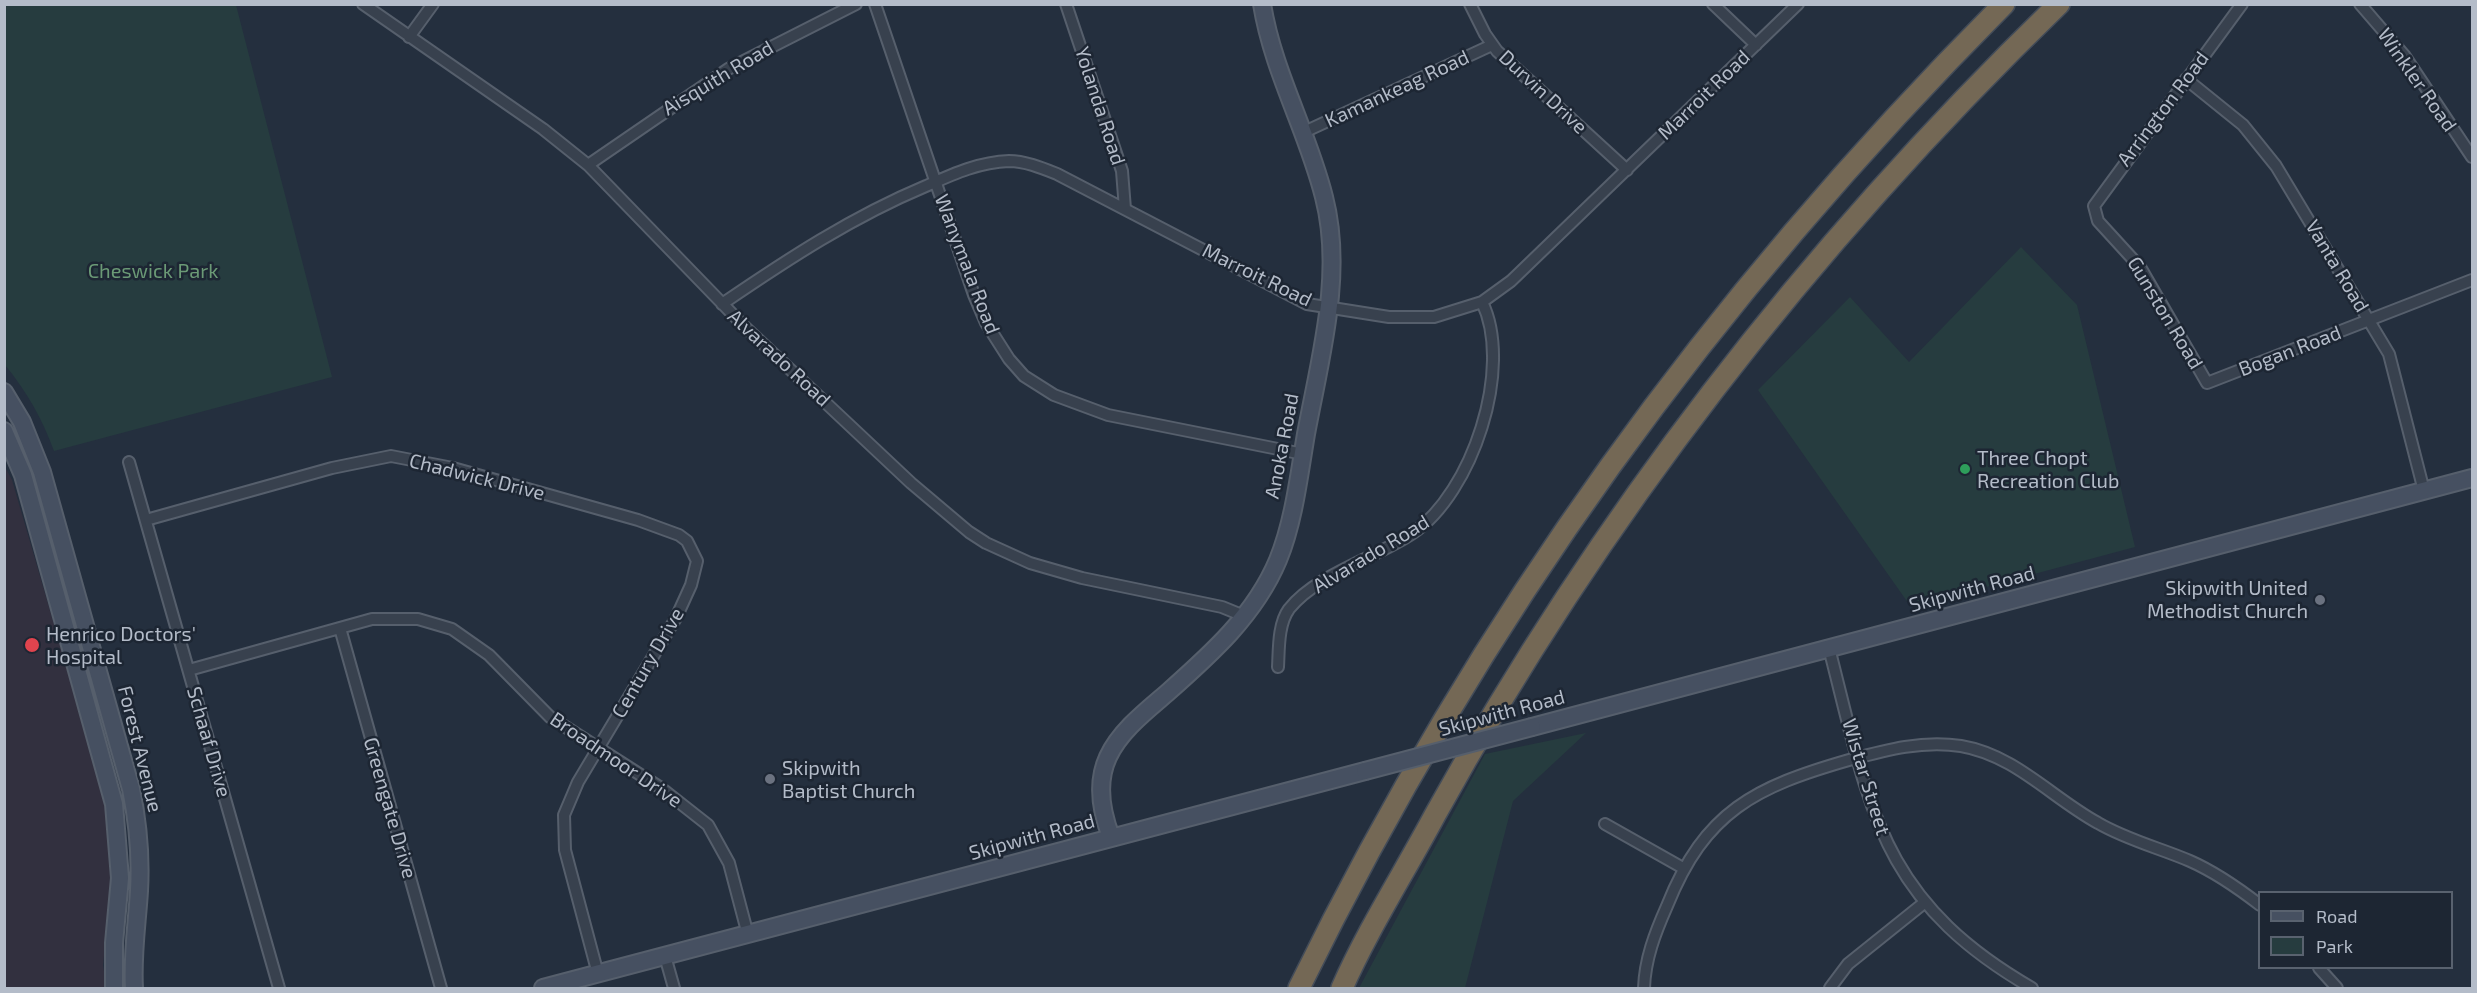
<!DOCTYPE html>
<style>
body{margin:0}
#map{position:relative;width:2477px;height:993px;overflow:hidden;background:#242f3e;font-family:"Exo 2",sans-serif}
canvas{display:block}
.frame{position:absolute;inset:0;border:6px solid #b4bcc9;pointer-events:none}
.legend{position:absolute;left:2258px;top:891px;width:195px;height:78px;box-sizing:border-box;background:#1d2633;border:2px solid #59626f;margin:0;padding:8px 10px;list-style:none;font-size:18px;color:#b4bcc9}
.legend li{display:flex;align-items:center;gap:12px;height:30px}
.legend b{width:30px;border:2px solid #59626f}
</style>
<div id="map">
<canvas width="2477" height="993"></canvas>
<div class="frame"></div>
<ul class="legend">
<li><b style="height:8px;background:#465061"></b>Road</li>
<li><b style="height:16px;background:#263c3f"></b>Park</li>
</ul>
</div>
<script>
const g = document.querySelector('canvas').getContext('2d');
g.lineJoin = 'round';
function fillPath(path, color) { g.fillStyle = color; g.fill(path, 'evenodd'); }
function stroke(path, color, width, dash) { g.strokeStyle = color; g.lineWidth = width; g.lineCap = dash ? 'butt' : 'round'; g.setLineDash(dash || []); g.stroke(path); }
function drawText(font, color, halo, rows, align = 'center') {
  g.font = font + ' "Exo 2",sans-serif'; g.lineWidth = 5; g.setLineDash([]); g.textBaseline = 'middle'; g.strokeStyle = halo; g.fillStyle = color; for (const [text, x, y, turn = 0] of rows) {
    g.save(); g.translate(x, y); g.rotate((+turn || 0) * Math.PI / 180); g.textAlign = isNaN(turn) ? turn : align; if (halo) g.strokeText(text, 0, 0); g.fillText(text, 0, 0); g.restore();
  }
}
const medical = new Path2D(`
 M4,465L12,480L108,809L113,881L103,965L107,988H5Z`);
const green = new Path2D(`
 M4,5H236L332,377L54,451C42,418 27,392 5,365Z
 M2021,247L2077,305L2135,547L1911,607L1758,390L1850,297L1909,362Z
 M1586,733L1513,801L1465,988H1359L1485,754Z`);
const street = new Path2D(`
 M363,4L543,129L588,165L744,326L911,483L969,532L986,543L1030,563L1082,578L1222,607L1244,616
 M875,4L974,295L986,323L1009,359L1024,376L1054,395L1108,415L1303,454
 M1066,4L1122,171L1125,209
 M1470,4L1485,34L1497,51L1627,170
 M1713,4L1756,45
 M2242,4L2094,206L2098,221L2140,267L2207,383L2472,280
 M2360,4L2404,55L2472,157
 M409,37L433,4
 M2186,79L2243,125L2276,166L2389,354L2424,491
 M1302,133L1492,45
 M588,165L728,69L856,4
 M722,304C788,259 852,217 926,186C953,174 979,162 1009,161C1025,161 1042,168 1057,174L1307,304L1389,317H1434L1482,302L1511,281L1798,4
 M129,462L279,988
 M146,520L332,468L391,456L453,468L638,520L679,535L687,541L697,561L691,585L676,618L578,782L564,815L565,850L598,974
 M340,628L441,988
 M1829,648C1870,807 1878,899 2032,988
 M1278,667C1279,649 1278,624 1289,609C1317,574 1376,558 1413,533C1472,493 1514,368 1482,302
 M189,670L372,619H418L452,629L489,655L550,717L661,788L708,825L729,863L748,935
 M1605,824L1683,868
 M665,956L674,988
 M2319,968L2337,988
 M1644,988C1645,959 1655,933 1667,906C1705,811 1755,787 1849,760C1886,750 1922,740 1961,746C2015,755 2052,798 2098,823C2127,840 2160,848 2190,861C2215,872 2238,888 2260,905
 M1830,988L1848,964L1924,903`);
const secondary = new Path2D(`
 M4,392L22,422L42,472L131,789C138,823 141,856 139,891C137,924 132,955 134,988
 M4,431L23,475L114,804L120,878L114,943V988
 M1532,727L2472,478
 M1111,837C1101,811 1096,783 1108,757C1120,731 1146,711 1167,693C1211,654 1255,615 1278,560C1294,521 1299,475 1306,434C1320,358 1344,274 1324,197C1308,132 1273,72 1262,4
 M543,988L1365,771`);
const highway = new Path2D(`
 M1299,988C1481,616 1711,298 2004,4
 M1342,988C1368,929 1404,873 1435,815C1601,515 1812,243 2059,4`);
const secondaryBridge = new Path2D(`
 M1365,771L1532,727`);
const markers = [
 [1965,469,6,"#2e9e5b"],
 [2320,600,6,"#6b7280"],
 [32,645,8,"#e0444e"],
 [770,779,6,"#6b7280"]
];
const streetNames = [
 ["Aisquith Road",718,78,-31],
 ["Winkler Road",2417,80,55],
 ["Kamankeag Road",1397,89,-25],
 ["Durvin Drive",1543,92,43],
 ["Marroit Road",1704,95,-44],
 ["Yolanda Road",1100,106,72],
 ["Arrington Road",2163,109,-53],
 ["Wanymala Road",967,264,69],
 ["Vanta Road",2337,266,59],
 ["Marroit Road",1257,275,26],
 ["Gunston Road",2165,313,59],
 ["Bogan Road",2290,351,-21],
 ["Alvarado Road",779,358,43],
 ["Anoka Road",1282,446,-79],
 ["Chadwick Drive",477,477,14],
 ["Alvarado Road",1371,554,-31],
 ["Skipwith Road",1972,589,-15],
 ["Century Drive",648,663,-60],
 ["Skipwith Road",1502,713,-15],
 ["Schaaf Drive",209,742,74],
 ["Forest Avenue",140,749,76],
 ["Broadmoor Drive",616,760,34],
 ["Wistar Street",1866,777,73],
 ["Greengate Drive",390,808,74],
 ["Skipwith Road",1032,837,-15]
];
const parkNames = [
 ["Cheswick Park",153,271]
];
const poiNames = [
 ["Three Chopt",1977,458],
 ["Recreation Club",1977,481],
 ["Skipwith United",2308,588,"right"],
 ["Methodist Church",2308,611,"right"],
 ["Henrico Doctors'",46,634],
 ["Hospital",46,657],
 ["Skipwith",782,768],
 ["Baptist Church",782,791]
];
fillPath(medical, '#32303f');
fillPath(green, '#263c3f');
stroke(street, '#565f6c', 14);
stroke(secondary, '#565f6c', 20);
stroke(highway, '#434c59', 24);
stroke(street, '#38414e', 10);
stroke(secondary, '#465061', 16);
stroke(highway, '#746855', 21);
stroke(secondaryBridge, '#565f6c', 20, []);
stroke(secondaryBridge, '#465061', 16);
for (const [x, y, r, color] of markers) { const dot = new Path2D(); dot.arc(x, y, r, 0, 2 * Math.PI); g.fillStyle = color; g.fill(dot); stroke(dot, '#1d2633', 2); }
drawText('20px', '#b4bcc9', '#1d2633', streetNames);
drawText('20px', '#6b9a76', '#1d2633', parkNames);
drawText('20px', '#b4bcc9', '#1d2633', poiNames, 'left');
</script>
